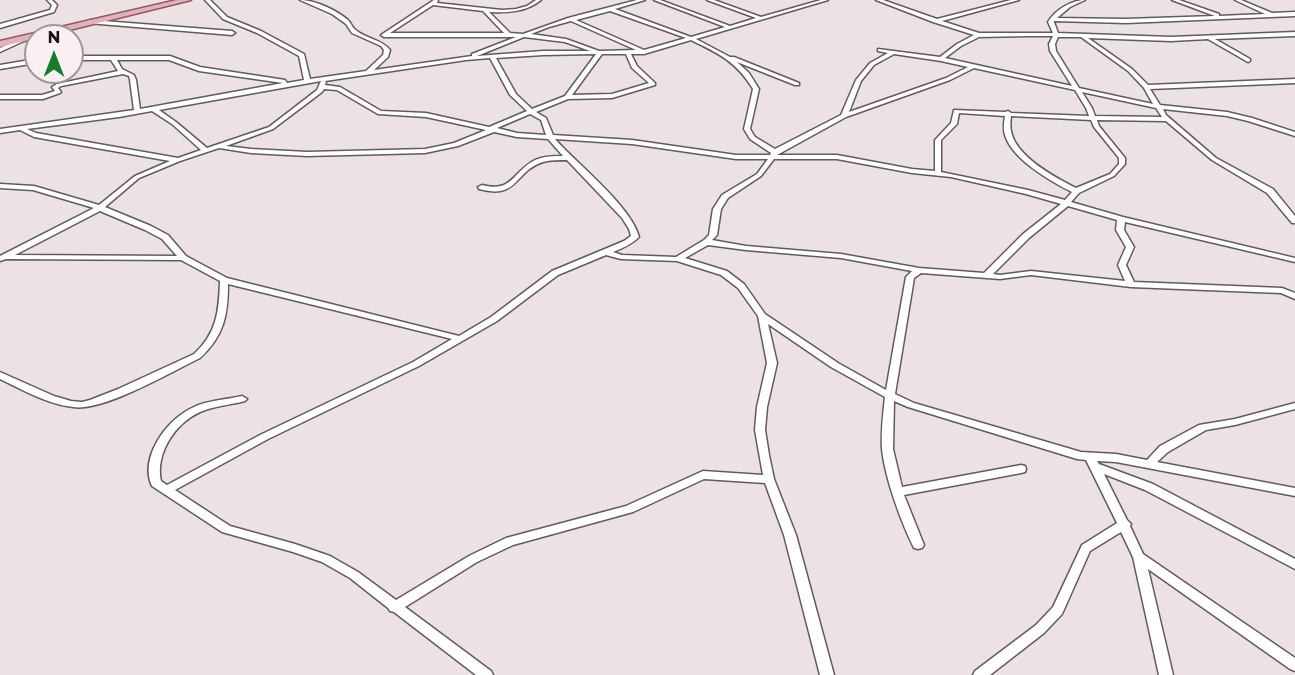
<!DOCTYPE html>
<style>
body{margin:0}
#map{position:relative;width:1295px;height:675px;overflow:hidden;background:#ece2e3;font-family:Montserrat,sans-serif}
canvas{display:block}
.north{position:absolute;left:24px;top:24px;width:60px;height:60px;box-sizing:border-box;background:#faeff1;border:2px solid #9f9798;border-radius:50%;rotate:0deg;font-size:16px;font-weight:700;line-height:24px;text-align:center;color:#161213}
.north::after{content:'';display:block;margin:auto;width:21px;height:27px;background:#177a2c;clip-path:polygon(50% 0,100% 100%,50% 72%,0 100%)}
</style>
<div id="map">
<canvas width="1295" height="675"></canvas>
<div class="north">N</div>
</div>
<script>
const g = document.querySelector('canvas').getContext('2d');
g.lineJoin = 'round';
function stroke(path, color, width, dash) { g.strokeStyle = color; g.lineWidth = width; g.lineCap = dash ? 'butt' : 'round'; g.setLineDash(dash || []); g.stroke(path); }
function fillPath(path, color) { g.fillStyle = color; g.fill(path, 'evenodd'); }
const street = new Path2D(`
 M47,0H52L57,5L54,12L0,28V24L50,10L52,5Z
 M205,0H210L227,17L261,31L304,54L310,79L366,71L383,55L384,50L381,46L352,33L346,24L332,14L300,0C315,0 336,10 348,20C351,23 353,29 357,31C367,39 381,39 390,50L388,57L374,70L472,56V54L516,37H384L381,35L434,0H438L437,3L502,10L516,9L527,6L536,0H541C526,12 508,13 489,12L510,33L523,34L568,18L637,0H645L615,9L691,37L725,27L654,0H660L730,26L756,18L707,0H714L761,17L821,0H828L696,39L730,57H734L799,83V85H795L737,62L749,73L759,89L750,129L755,137L775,149L841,115L856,80L870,63L888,53L878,51V49L940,57L957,44L974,35L933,22L876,0H883L937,19L1011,0H1019L942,21L979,33H1053L1048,22C1055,10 1072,0 1085,0L1070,7L1057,18L1126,19L1215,16L1172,0H1179L1219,14V16L1265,14L1235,0H1241L1272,13L1295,12V16L1126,23L1054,21V22L1058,33L1171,37L1295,32V36L1215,39L1250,59V61L1248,62L1208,39L1171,41L1088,38L1132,69L1148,85L1295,79V83L1150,89L1160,105L1227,112L1252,118L1295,132V136L1248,121L1227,116L1163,109L1166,115L1216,158L1273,189L1295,216V223H1292L1267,193L1212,160L1166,121L1097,120L1099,126L1125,158V164L1114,176L1079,193L1071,202L1123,217L1295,258V262L1125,222L1124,230L1134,247L1126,265L1134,282L1282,288L1295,293V299L1281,293L1131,287L1031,275L1000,279L921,273L914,278L895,394L914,403L1081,452L1116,454L1147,460L1160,446L1199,425L1235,419L1295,403V409L1235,425L1206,430L1168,452L1157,462L1295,488V496L1116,462L1097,461L1099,464L1153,484L1295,559V569L1145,490L1104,474L1127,520L1131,524L1130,526L1143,554L1295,658V671L1290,669L1148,569L1173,675H1159L1133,557L1121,532L1090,551L1062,614L1044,633L990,675H973L975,671L1036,625L1053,607L1082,545L1117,523L1086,460L1077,459L908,407L894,401L893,449L902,487L1021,465L1025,466L1026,469L1025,472L1021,473L904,495L924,545L922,548L918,549L914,548C901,522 885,478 882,449C881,432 883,414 885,397L831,367L768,324L777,363L767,407L765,430L769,455L774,479L796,535L834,675H820L784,535L765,483L704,479L633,512L513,545L477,562L405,607L491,671L493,675H476L394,612L390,611L388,608L350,578L322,562L293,552L222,532L152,486C139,458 166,420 192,408C207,400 225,400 242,396L247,399L245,401C230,405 214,406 200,412C175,423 155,454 161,481L167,485L260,435L413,362L452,339L228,284C228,315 224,336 200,358C171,372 103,412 73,407C47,404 23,390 0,379V372L54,396L71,401L82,402L90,400L118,389L194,354C217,333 219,311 220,281L181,260L6,259L0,261V256L94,208L33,190L0,188V184L34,186L99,205L135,176L170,161L34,137L20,130L0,133V129L134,110L130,80L129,76L123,74L61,86L58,88L61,92L60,93L43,99H0V95H42L55,91L52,87L57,84L118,71L111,60H72V56H170L200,67L285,80L287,83L304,80L299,56L257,33L223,19ZM433,5L483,11L504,33H390ZM610,11L686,38L644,50L576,20ZM571,21L636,50L599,51L566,39L531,34L549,27ZM1029,36H1053L1049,44L1050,51L1072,86L945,58L961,46L979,37ZM524,37L565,42L590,51H543L477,56ZM1058,37H1081L1128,71L1144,88L1153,104L1079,88L1056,51L1055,44ZM691,40C718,53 737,62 753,89L744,129L750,139L771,153L770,155H736L632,140L553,135L546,118L536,112L568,99L612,98L655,85V83L637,66L631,54H644ZM596,54L565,96L532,109L516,94L496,58L543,55ZM602,54H626L632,68L649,83L612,94L572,95ZM894,54L941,61L968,67L946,78L849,112L861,81L874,65ZM490,58L510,95L527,111L489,127L426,113L381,111L340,87L325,85L326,82L325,81L466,60ZM117,60H169L199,71L283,83L140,109L136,80L134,75L122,69ZM974,68L1075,90L1086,108L1089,116L1011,113L1008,111L1005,112L954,110L951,123L935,140V171L912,169L837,155H777L846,117L950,80ZM321,81L317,90L269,127L207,148L176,122L159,110ZM324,89L337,90L378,114L426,117L486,130L454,143L425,149L307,152L251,149L226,146L273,129L322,92ZM1082,92L1156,108L1162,117L1095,116L1092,108ZM152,111L172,124L201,150L178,158L36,133L27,129L119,117ZM959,113L1005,116C1004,122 1003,129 1005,135C1012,159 1050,181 1072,192L1065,200L1028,190L941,172V140L957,124ZM530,114L541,120L546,135L517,133L497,128ZM1011,116L1091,120L1094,127L1119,158V164L1110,174L1076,188C1056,178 1019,158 1012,135C1010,129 1010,123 1011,116ZM494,132L517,137L548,139L563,156C554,156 544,156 535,160C512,172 513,193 482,185L478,187L479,189C519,200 514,171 543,162C550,160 559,160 567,160L622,218L629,229L631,236L624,241L552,271L491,317L459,336L227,278L186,256L168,235L151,226L105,207L139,178L180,161L219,148L251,153L307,156L425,153L458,146ZM555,139L632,144L736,159H768L757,174L722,195L713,209L709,235L704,240L676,257L622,255L613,252C623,248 632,244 639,237C631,206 577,164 555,139ZM774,159H837L912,173L951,177L1026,194L1061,204L1023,234L984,273L919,268L841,254L746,246L712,240L717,235L721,209L728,198L761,176ZM1068,206L1117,220L1116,230L1126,247L1118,265L1125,281L1031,271L1000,275L993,274L1029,238ZM100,211L145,230L162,239L177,256L15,255ZM708,245L746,250L841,258L912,271L906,277L886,390L838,363L765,314L744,284L727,271L685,258ZM606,255L621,259L677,261L721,275L738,288L758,316L767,363L757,407L755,430L763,475L703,471L626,506L506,538L469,556L396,600L358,572L330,556L295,544L230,526L175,490L268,439L419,366L497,321L558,275Z
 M90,20L232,31L235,33L232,35L88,23V21Z
 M23,38L28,39L0,52V48Z
 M36,59V63L0,69V65Z`);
const primary = new Path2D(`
 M177,0H191L45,36H36V38L0,47V41Z`);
stroke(street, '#635a5c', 3);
stroke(primary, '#8e5863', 3);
fillPath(street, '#fff');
fillPath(primary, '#e2b2bb');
</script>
